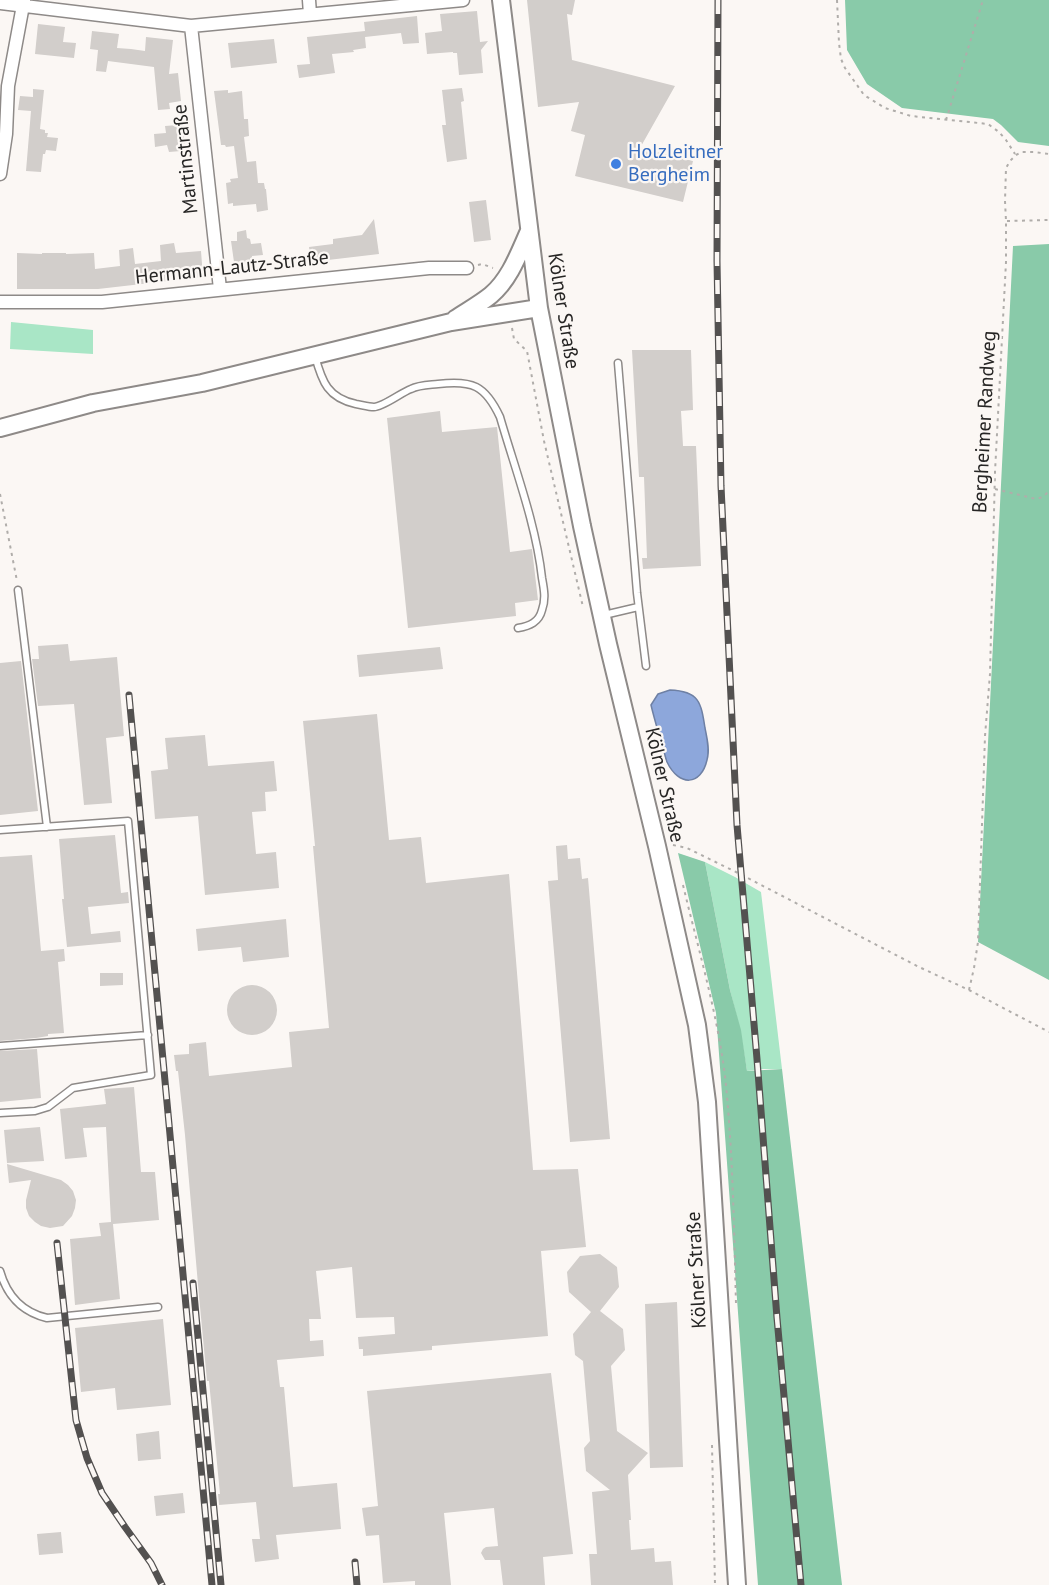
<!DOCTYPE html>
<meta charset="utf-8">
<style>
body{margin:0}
canvas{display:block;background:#fbf7f4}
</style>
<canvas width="1049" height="1585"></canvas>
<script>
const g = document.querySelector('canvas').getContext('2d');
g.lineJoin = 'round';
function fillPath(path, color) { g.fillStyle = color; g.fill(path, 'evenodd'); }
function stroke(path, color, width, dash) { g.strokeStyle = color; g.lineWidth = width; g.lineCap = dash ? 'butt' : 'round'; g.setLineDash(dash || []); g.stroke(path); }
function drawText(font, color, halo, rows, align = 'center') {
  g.font = font + ' "PT Sans",sans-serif'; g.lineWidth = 4.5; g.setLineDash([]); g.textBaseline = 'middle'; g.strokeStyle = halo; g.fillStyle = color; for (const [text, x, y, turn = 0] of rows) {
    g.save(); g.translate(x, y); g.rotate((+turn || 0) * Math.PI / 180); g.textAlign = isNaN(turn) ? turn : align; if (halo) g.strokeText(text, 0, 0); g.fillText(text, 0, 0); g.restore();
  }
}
const green = new Path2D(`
 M11,322L93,330V354L10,349Z
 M705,862L735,877L761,892L782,1069H763L747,1071L740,1029L730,990Z`);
const forest = new Path2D(`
 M845,0H1049V146L1018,142L1001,125L993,119L902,108L867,84L847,50Z
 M1049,244V980L978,942L1013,246Z
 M678,853L705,862L730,990L741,1030L747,1071L782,1069L842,1585H758L716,1013Z`);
const water = new Path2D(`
 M670,690C699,691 701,702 705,728C707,738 710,750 707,760C701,786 679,787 667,762C665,757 664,750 662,745C658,731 654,718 651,705L658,694Z`);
const building = new Path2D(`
 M527,0H575L572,15L567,14L572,60L675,86L640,148L693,161L683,202L575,176L585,135L571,131L579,102L538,107Z
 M477,11L480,42L488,41L481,50L483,73L459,75L457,53H453V52L427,54L425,33L442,31L440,14Z
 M417,16L419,43L403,44L401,33L365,37L366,48L353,50L354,52L332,54L335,73L299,78L297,65L310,64L307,37L365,31L364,22Z
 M38,24L65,27L63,42L76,43L74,58L35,54Z
 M92,31L119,34L117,48L131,49L145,51L146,37L173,40L169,74L178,73L181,101L169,103L170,109L158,110L154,67L108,61L106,72L96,71L98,50L90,49Z
 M274,39L277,63L231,68L228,43Z
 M462,88L464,101L461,102L467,159L447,162L442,125H446L442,90Z
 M33,89L44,90L40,129L45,130V133H48L47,137L58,138L56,151L46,150L45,154H43L41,172L26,171L31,111L18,110L20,96L33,97Z
 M228,90V93L242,91L244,119H248L249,136L244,137L247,162L256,161L258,183H264L265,189H266L268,210L257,212L256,204L233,206V203L228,204L226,183L231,182L230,179L238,178L234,146L226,147L225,145H221L214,91Z
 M178,125V128L183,127L185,148L180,149L181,151L169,152L167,145L155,147L154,134L166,133L165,126Z
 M486,200L491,240L474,242L469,202Z
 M374,219L379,254L311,262L309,247L333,244V239L362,235Z
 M246,230L247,238L250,239L251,244L261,243L263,255L252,256V260L250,261L251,263L240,264V262H234L231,241H237V232Z
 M174,243L176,253L201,251L203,277L98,289H17V253L42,254V253H66V254L94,253L95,269L120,266L119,250L133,248L135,264L161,261L160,245Z
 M632,350H691L693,410L681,411L683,446H696L701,566L643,569L642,558H647L644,477H639Z
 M440,411L442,432L497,427L510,552L532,549L538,600L515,603L516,616L408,628L387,418Z
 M68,644L70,661L117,657L124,736L106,738L112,803L84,805L74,704L38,706L32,659H39L38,646Z
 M440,647L443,669L359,677L357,655Z
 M21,661L38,811L0,815V663Z
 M377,714L389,840L421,837L426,883L509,874L533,1170L578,1169L586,1247L541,1251L548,1336L432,1346V1350L363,1356V1349H359L358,1337L395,1334L394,1317L356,1318L352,1267L316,1271L321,1319H309L310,1341L323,1340L324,1356L277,1360L280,1387H284L293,1487L337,1483L341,1529L276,1535L279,1559L255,1562L252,1539H260L256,1502L219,1505L218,1494H220L209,1381H207L199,1296L185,1135L178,1071H176L174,1055L189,1054V1044L206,1042L209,1076L292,1067L289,1032L329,1028L313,846H315L303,721Z
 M205,735L208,766L274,761L277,791L265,792L266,811L252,812L256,854L276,852L279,888L205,895L198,816L155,819L151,771L168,769L165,738Z
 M115,835L121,893L128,892L129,903L88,907L91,934L120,931L121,942L67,947L62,899H64L59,839Z
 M567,845L568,859L580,858L582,879L588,878L610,1139L570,1142L548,881L558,880L556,846Z
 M32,855L41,951L64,949L65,961L58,962L64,1033L48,1034V1036L36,1038L0,1041V857Z
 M286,919L289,957L243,962L241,947L198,951L196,929Z
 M100,973H123V985L100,986Z
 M227 1010a25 25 0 1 1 50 0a25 25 0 1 1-50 0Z
 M37,1049L41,1098L0,1102V1051Z
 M134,1087L141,1172H155L159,1220L113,1224L120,1299L75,1305L70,1239L101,1236L99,1223L111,1222L106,1127L83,1128L87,1157L65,1159L60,1109L106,1104L104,1089Z
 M40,1127L44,1161L7,1163L4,1130Z
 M7,1164L61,1180L68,1185L73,1191L76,1200L75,1208L72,1216L63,1226L50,1228L41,1226L35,1222L29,1216L26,1208V1200L31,1180L9,1183Z
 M600,1254L617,1267L619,1287L600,1311L623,1329L625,1350L611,1366L617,1431L648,1453L628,1475L631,1520H629L631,1550L654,1548L655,1562L671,1561L673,1585H591L589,1554H597L592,1492L610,1490L586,1471L584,1448L590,1441L583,1361L575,1355L573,1334L591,1312L569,1292L567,1272L580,1256Z
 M677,1302L683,1467L650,1468L645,1304Z
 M163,1319L171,1405L117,1410L115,1388L81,1392L75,1328Z
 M551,1373L573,1554L543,1557L545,1585H503L500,1560H485L481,1553L483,1549L486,1547L498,1546L494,1508L444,1513L451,1585H415V1581L383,1583L379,1535L366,1536L362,1508L378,1506L367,1391Z
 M159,1431L161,1459L138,1461L136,1434Z
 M183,1493L185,1513L156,1516L154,1496Z
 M61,1532L63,1553L39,1555L37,1534Z`);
const path = new Path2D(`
 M837,0L839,43L841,59L845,68L864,95L885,108L911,116L988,124L999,132L1006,140L1015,154
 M946,120L983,0
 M1007,221L1049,220
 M478,265L482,264L493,268
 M512,328L514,339L527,351L544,441L583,607
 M995,489L1036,499L1043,497L1049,491
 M0,494L17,581
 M673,845L687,848L740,874L919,967L969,990L1049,1032
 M683,885C698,948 717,1012 725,1076C733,1152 734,1228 736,1304
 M969,990L974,968L978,942L985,736L990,674L995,472L1006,262V221L1005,201L1006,168L1010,161L1016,155L1022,152H1034L1049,154
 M712,1445L715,1585`);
const lane = new Path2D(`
 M315,356C322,382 328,398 356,404C362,405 369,407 374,407C383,407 402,392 411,389C419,385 430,385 438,384C472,380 485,385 500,417C515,469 536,524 542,578C544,589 546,599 542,610C539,622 530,626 518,628
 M618,363L637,593L646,666
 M18,590L47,827
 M604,615L638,607
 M0,830L128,821L151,1075L73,1088L48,1107L35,1111L0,1113
 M0,1046L148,1035
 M0,1271C7,1296 22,1312 47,1318L158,1307`);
const street = new Path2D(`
 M309,0L310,14
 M0,3L191,26L463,0
 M191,26L220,289
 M0,174L6,134L8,86L24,0
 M0,302H102L429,268H467`);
const secondary = new Path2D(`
 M501,0L539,308L582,526L608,644L657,846L697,1025L707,1102L737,1585
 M455,319C467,311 480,304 491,295C510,279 519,253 529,231
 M0,428L93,403L202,383L451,322L539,308`);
const rail = new Path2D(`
 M718,0L717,261L721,486L737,825L757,1059L777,1318L801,1585
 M129,695L212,1585
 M57,1243L76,1420L87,1458L102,1493L125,1527L151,1563L162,1585
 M193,1283L221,1585
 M355,1562L357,1585`);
const markers = [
 [616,164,6,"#3f7fe0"]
];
const shopNames = [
 ["Holzleitner",628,152],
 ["Bergheim",628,175]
];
const streetNames = [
 ["Martinstraße",186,159,-96],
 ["Hermann-Lautz-Straße",232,268,-6],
 ["Kölner Straße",563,311,81],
 ["Bergheimer Randweg",985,422,-87],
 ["Kölner Straße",664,785,77],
 ["Kölner Straße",697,1270,-93]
];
fillPath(green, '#a9e6c6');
fillPath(forest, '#89caa9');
fillPath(water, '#8da7db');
stroke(water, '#6e80a4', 1.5);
fillPath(building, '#d2cecb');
stroke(lane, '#8e8a88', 9);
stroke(street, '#8e8a88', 15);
stroke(secondary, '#8e8a88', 20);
stroke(path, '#b0adaa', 2, [3, 4.5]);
stroke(lane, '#fff', 6);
stroke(street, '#fff', 12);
stroke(secondary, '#fff', 16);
stroke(rail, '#535150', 7);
stroke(rail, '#fbf7f4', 4.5, [14]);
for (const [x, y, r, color] of markers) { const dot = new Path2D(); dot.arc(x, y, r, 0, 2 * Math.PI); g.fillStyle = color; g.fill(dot); stroke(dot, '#fbf7f4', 2); }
drawText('20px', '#366cbe', '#fbf7f4', shopNames, 'left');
drawText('20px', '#262524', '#fbf7f4', streetNames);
</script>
